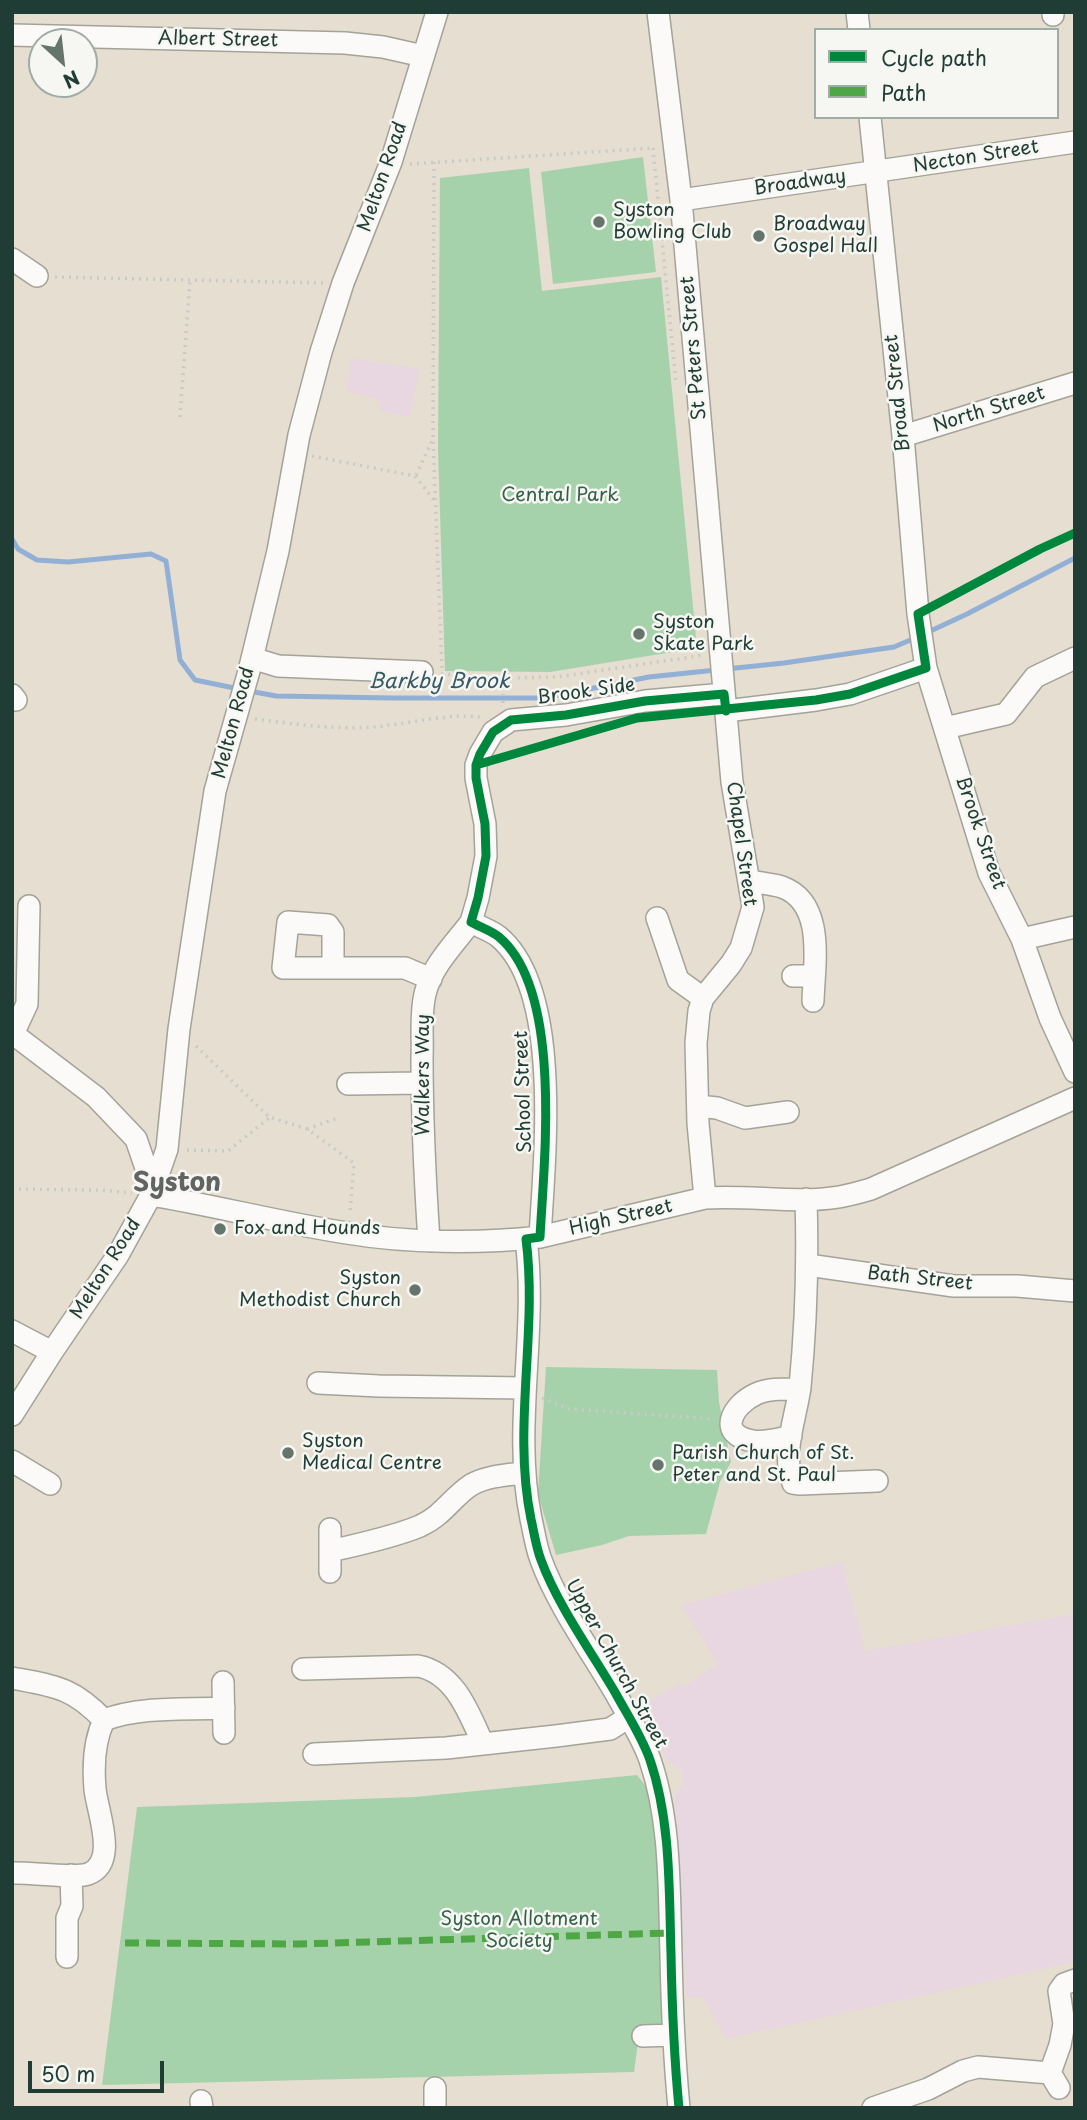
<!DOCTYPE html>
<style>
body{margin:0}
#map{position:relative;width:1087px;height:2120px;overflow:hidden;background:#e6ded0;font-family:"Playpen Sans",sans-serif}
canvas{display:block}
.frame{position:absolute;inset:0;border:14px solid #1f3d34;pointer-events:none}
.legend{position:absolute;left:814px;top:28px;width:245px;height:91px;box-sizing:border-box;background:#f6f6f2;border:2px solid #a0aca6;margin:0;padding:9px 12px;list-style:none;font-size:21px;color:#1f3d34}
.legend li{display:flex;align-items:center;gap:14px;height:35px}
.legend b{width:35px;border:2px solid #a0aca6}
.north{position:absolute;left:28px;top:28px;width:70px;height:70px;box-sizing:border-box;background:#f6f6f2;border:2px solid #a0aca6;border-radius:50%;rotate:153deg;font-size:19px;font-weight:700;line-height:28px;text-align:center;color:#1f3d34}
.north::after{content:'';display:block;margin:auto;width:24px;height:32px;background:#65756b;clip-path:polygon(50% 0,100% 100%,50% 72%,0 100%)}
.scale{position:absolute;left:28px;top:2061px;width:136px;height:32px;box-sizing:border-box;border:4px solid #1f3d34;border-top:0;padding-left:9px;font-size:21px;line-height:24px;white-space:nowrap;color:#1f3d34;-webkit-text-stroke:5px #f6f6f2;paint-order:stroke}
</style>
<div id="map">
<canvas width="1087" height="2120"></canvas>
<div class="frame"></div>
<ul class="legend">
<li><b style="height:9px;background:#00873e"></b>Cycle path</li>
<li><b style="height:9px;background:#4fa644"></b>Path</li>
</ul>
<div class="north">N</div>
<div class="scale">50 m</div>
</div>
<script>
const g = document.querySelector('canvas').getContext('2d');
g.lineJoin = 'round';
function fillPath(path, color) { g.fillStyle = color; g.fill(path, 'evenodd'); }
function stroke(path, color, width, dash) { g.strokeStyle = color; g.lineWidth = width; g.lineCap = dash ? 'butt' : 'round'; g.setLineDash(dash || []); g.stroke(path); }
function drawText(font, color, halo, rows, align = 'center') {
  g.font = font + ' "Playpen Sans",sans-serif'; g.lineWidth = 5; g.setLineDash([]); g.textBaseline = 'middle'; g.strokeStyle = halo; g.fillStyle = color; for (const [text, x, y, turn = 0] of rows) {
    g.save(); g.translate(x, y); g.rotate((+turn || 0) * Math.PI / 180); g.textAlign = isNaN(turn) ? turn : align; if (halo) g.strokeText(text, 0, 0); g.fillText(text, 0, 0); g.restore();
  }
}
const built = new Path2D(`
 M351,358L419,369L410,417L379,411L380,400L346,391Z
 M842,1562L865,1651L1075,1614V1962L726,2039L703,1998L686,1997L675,1794L684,1784L681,1770L668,1762L639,1706L681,1683L683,1687L718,1664L681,1605Z`);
const green = new Path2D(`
 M643,157L656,272L553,284L541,172Z
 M529,168L542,291L661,277L697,648L550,672L445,671L438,449L440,178Z
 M546,1367L717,1370L719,1402L731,1462L720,1482L706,1534L629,1536L602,1545L556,1555L538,1494Z
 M637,1775L648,1789L654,1815L659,1860L662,1934L661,2024L640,2027L634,2072L102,2085L137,1807L415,1797Z`);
const stream = new Path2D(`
 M12,539L18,549L37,560L68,562L151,554L166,561L180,660L195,680L239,689
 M924,634L967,614L1075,558
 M726,669L784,663L894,647L915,638
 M249,691L276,696L392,698H544L649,677L716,670`);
const path = new Path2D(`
 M653,148L676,383
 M434,162L433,440L442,668
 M410,164L654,148
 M55,277L324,283
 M180,417L190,280
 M312,456L415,476L434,500
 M416,475L432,441
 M441,674L503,678L557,677L704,655
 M503,703V679
 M255,719C294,724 335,730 374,727C410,724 445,713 481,717
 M196,1046L269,1117L307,1129L354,1163L350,1214
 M307,1129L338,1118
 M187,1150L228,1151L269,1118
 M12,1189L101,1190L132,1193
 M542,1398L569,1409L714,1419`);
const minor = new Path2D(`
 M658,12L681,200L732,782L753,907L741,948L731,964L703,998L699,1011L696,1043L698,1123L705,1198
 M857,12L859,30
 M1053,12V15
 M12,35L345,43L383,47L423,56
 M870,117L903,436L918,614L926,668L989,873L1022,939L1050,1018L1075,1072
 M681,200L1075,142
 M12,259L37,276
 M903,436L1075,383
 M252,658L278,666L422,672
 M12,695L16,700
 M726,711L816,700L850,694L926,668
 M945,728L1006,714L1035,677L1075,658
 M750,881C760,883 772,884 782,887C826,903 814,965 813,1001
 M657,918L678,980L703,998
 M1022,939L1075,927
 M333,967V932L328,925L288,922L283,968H405L431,979
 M793,976H814
 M12,1033L96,1097L136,1139L147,1171L151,1193
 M13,1034L27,1004L29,906
 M348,1084L422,1083
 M698,1106L717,1108L745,1118L788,1112
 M151,1195C217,1206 281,1223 347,1233C408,1243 478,1244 540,1237L705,1198C750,1195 795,1204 839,1197C850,1195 861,1192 871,1189L1075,1098
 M806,1199C808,1262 806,1325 800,1387C796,1418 781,1453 793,1483L800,1484L877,1481
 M540,1237C544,1161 563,991 499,937C492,931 480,927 471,922L478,898L486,856L485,824L476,778V765L480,754L493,732L511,720L566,715L645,701L724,694
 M526,1239C538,1332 512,1427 531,1519C534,1532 536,1547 541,1560C557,1604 592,1653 616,1694C628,1716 642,1737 650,1760C671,1821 669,1890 671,1954C672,2006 674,2056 679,2108
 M429,1241C425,1180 422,1120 422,1058C423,1038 420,1015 425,994C431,967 455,943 471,922
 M808,1265L954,1286H1017L1075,1291
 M12,1331L52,1352
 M318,1383L379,1386L525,1388
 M12,1415L52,1352L118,1255L151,1195L167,1149L179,1029L215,791L249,671L278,551L299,435L321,352L343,283L391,162L437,12
 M791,1436C778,1439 765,1443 753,1441C716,1435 732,1405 756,1394C769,1388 785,1389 800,1389
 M12,1461L50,1484
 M330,1529V1572
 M330,1551C357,1545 394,1537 420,1526C444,1515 451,1498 471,1485C487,1476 507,1475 524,1473
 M303,1669L418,1666C455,1673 469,1713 483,1744
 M12,1678C55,1686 72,1687 104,1720
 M223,1682L224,1733
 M314,1754L446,1748L556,1736L610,1729L629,1717
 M12,1873C31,1872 73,1879 88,1874C119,1863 97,1811 95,1789C93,1766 94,1741 104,1720C141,1706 184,1710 224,1708
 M67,1957V1918L72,1906L71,1875
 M643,2036L672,2035
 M1059,2088L1050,2073L1060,2045L1064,2024L1059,1991L1064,1984L1075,1980
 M201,2101L202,2108
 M435,2108V2088
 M873,2108L928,2089L963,2071L978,2067L1050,2073`);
const quiet = new Path2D(`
 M125,1943L299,1944L670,1933`);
const cycleway = new Path2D(`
 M476,765L637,718L816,700L850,694L926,668L918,614L1040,549L1075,533
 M679,2108C674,2056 672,2006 671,1954C669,1890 671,1821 650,1760C642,1737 628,1716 616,1694C592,1653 557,1604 541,1560C536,1547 534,1532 531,1519C512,1427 538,1332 526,1239L540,1237C544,1161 563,991 499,937C492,931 480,927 471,922L478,898L486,856L485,824L476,778V765L480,754L493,732L511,720L566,715L645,701L724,694L726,711`);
const markers = [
 [599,222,7,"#65756b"],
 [759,236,7,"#65756b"],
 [639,634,7,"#65756b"],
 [220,1229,7,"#65756b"],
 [415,1290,7,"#65756b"],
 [288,1453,7,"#65756b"],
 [658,1465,7,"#65756b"]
];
const streetNames = [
 ["Albert Street",218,40,1],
 ["Necton Street",976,157,-9],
 ["Melton Road",383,177,-71],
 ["Broadway",800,183,-8],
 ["St Peters Street",694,348,-95],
 ["Broad Street",898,393,-96],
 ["North Street",989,410,-17],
 ["Brook Side",586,692,-8],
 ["Melton Road",234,723,-75],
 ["Brook Street",980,833,71],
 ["Chapel Street",741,844,82],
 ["Walkers Way",424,1075,-90],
 ["School Street",524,1092,-92],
 ["High Street",621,1218,-13],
 ["Melton Road",106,1269,-58],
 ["Bath Street",920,1279,6],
 ["Upper Church Street",616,1664,61]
];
const poiNames = [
 ["Syston",613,211],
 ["Bowling Club",613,233],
 ["Broadway",773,225],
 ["Gospel Hall",773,247],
 ["Syston",653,623],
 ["Skate Park",653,645],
 ["Fox and Hounds",234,1229],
 ["Syston",401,1279,"right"],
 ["Methodist Church",401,1301,"right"],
 ["Syston",302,1442],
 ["Medical Centre",302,1464],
 ["Parish Church of St.",672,1454],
 ["Peter and St. Paul",672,1476]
];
const parkNames = [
 ["Central Park",560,496],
 ["Syston Allotment",519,1920],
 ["Society",519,1942]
];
const waterNames = [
 ["Barkby Brook",439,682]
];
const districtNames = [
 ["Syston",177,1184]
];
fillPath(built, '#e8d7e0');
fillPath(green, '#a6d2ab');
stroke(stream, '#92b0d5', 5);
stroke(minor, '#a3a399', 24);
stroke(path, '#cacac6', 3.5, [2, 5]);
stroke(minor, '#fbfaf8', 21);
stroke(quiet, '#4fa644', 7, [14, 7]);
stroke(cycleway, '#00873e', 9);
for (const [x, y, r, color] of markers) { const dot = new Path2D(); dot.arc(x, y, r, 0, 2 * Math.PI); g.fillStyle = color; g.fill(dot); stroke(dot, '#f6f6f2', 2.5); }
drawText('19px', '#1f3d34', '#f6f6f2', streetNames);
drawText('19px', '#1f3d34', '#f6f6f2', poiNames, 'left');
drawText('19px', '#34604a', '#f6f6f2', parkNames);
drawText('italic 21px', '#375a65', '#f6f6f2', waterNames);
drawText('bold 26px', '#626463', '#f6f6f2', districtNames);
</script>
